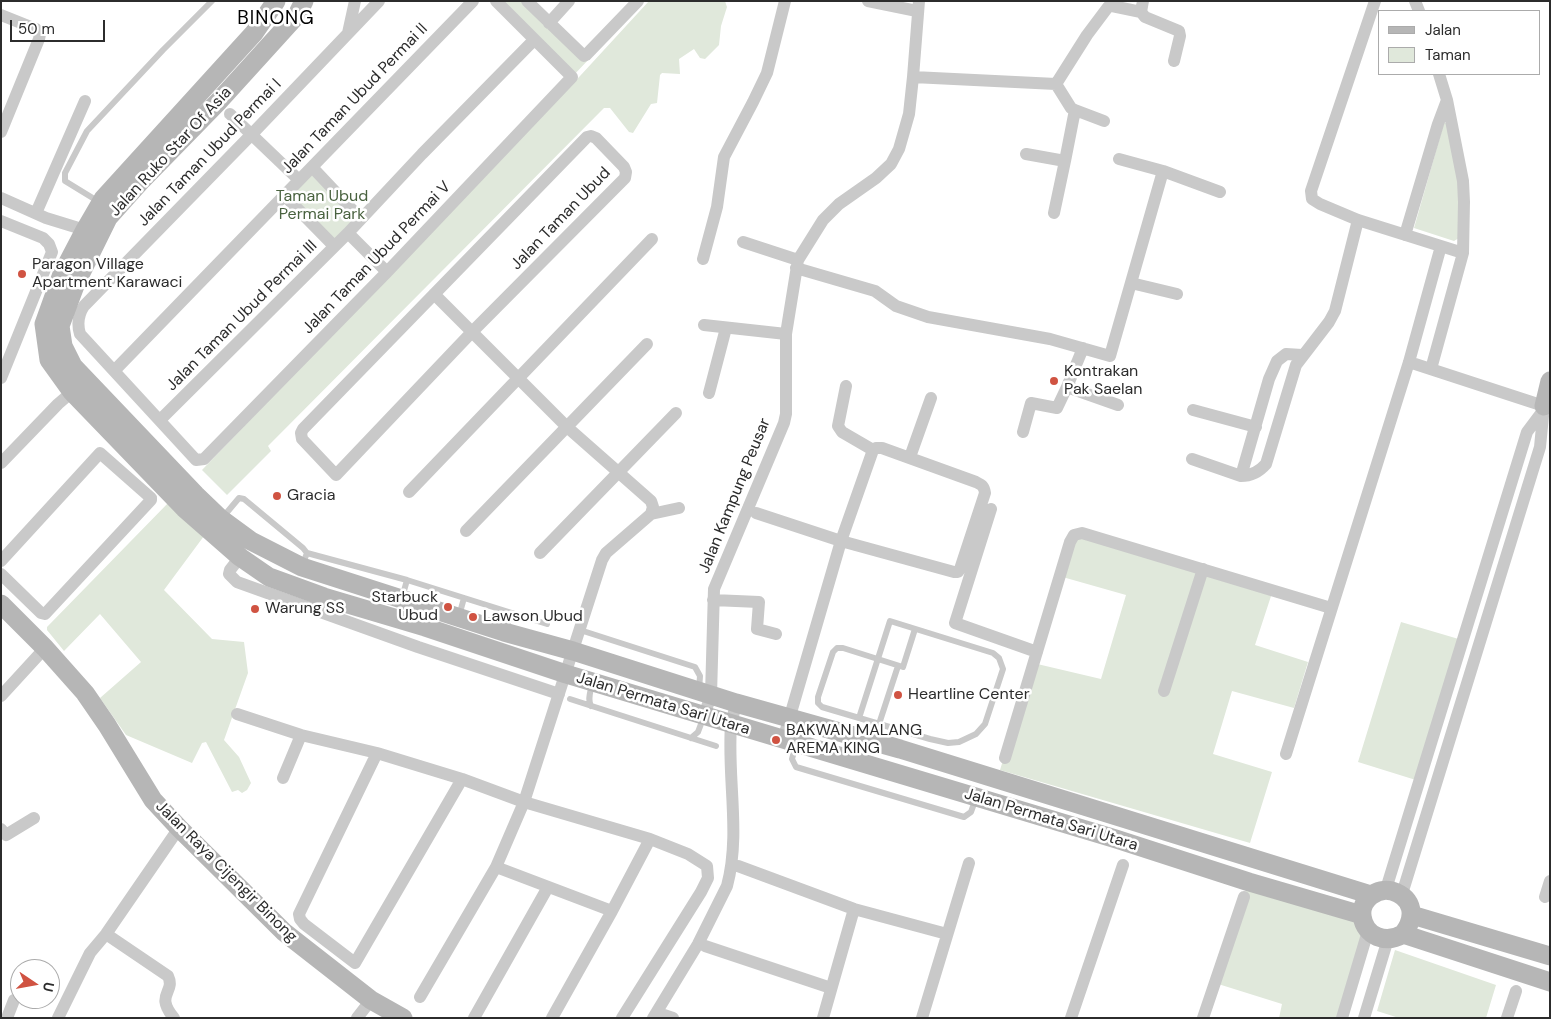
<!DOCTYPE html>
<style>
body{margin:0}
#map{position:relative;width:1551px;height:1019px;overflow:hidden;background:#fff;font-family:"DM Sans",sans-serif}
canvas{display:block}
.frame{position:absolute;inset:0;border:2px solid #2c2c2c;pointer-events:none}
.legend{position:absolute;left:1378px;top:10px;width:162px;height:65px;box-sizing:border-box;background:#fff;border:1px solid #ababab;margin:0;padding:6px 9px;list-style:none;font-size:15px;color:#2c2c2c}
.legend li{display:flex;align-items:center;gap:10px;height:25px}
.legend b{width:25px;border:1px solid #ababab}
.north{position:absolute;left:10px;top:959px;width:50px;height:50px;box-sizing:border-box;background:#fff;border:1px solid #ababab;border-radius:50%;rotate:102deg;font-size:14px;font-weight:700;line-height:20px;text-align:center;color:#2c2c2c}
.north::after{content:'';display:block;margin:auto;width:18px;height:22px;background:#d05342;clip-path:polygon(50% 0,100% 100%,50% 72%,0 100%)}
.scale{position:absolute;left:10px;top:20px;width:95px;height:22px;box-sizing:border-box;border:2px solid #2c2c2c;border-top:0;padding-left:6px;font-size:15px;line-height:18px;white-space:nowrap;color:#2c2c2c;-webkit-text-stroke:4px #fff;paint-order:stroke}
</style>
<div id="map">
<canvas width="1551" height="1019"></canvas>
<div class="frame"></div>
<ul class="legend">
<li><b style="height:6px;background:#b6b6b6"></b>Jalan</li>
<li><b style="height:14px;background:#e0e8db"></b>Taman</li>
</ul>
<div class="north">U</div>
<div class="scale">50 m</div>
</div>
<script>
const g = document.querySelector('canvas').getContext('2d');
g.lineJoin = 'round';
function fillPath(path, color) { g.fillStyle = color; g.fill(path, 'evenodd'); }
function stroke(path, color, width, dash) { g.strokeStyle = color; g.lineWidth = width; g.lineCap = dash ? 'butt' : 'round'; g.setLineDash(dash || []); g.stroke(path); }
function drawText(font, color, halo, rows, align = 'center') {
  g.font = font + ' "DM Sans",sans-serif'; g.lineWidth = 5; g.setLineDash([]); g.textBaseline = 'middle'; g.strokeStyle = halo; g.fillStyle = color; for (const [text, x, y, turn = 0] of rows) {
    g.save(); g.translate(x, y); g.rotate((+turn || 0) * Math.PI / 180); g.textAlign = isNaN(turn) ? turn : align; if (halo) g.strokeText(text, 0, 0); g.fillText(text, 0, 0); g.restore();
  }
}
const green = new Path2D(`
 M496,1H527L582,55L644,1L572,77Z
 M649,1H725L727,7L721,26L719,45L705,59L700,58L694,49L679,59L680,74L662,73L660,75L657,103L651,104L633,133L629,132L610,108H604L268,446L271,451L227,495L202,470L580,76Z
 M1444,123H1446L1460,192L1459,238L1454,241L1414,228Z
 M312,167L361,219L334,246L284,195Z
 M170,501L204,536L164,590L212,639L244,642L248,673L224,740L239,757L251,783L247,790L242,793L238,790L232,792L206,742L202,743L192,763L126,735L100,698L141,662L100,614L64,651L47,630V627Z
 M1074,535L1273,590L1255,645L1308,662L1294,708L1232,691L1213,754L1272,772L1250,843L1000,770L1033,663L1101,679L1126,595L1059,576Z
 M1401,622L1462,640L1419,781L1358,762Z
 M1249,882L1362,915L1368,931L1342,1018H1279L1282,1004L1215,983Z
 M1395,950L1496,985L1486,1018H1399L1377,1011Z`);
const lane = new Path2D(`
 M100,200H96L65,181V173L87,131L163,50L212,1
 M223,517L239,498L244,499L303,548L307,553L302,566
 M307,553L407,580L547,624
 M402,598L407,580
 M459,616L464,598
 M580,630L695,667L700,676L699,690
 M505,631L511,613
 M570,699L716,746
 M591,706C587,699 591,691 592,683
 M859,718L890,621L993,653L999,658L1003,669L985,724L976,734L959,742L948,743L930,739L822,707L818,703V697L833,652L837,648H843L903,667L915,629
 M879,724L898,666
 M691,738L698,732L704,716
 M796,744L792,759L796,767L964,817L971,812L976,798`);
const street = new Path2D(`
 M379,1L252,134L84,306C78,315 77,324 80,334L196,460L204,459L387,272L572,77L496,1
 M527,1L584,56L586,55L638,1
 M868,1L917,11
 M1143,1L1141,12L1145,17L1179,31L1180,36L1174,61
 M1375,1L1311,191L1312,199L1320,204L1358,220L1463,253
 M1415,1L1419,11
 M1,15L36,29L40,34L39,39L1,132
 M549,23L569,1
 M348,33L355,1
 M913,77L1056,84L1071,108L1075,110L1065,161L1026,154
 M1056,84L1087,35L1108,7L1112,6L1141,12
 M1075,110L1104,121
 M230,114L299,180
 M591,136L596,138L624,167L626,172L625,178L471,333L336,475L302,439L301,433L303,429L587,137Z
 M1119,159L1163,171L1220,192
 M312,167L361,219
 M284,195L334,246
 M1,198L46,218L85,230
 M36,213L85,101
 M1054,213L1065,161
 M1,221L43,238L49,244L52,252L1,378
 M348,233L387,272
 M1405,235L1438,124L1447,100
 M743,242L798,260
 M703,259L717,207L724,157L753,102L767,73L785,1
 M796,268L875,291L896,306L928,317L1050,339L1110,356L1163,171
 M1131,283L1177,294
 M704,325L786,334
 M1409,362L1550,408
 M1431,369L1463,253L1464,202L1463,181L1447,100L1439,74
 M114,371L473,1
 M846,386L838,426L842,432L873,450
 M1067,387L1083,348
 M709,393L726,328
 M1193,410L1256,427
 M160,420L348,233L422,154L534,40
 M1023,432L1031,403L1057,408L1067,387L1118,405
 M910,457L931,398
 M1192,459L1241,476C1252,476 1259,472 1266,464L1296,365L1329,322L1335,311L1358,220
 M1,463L58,404L72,392
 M1241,476L1269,379L1277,361L1286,354L1302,355
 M409,492L652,239
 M991,509L955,623L1037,652
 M756,513L841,541L954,572H958L960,569L985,493C984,486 982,485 976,482L882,448H876L873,450L841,541L783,740
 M651,514L679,508
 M466,531L647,344
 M540,553L676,413
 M240,557L230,570L229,574L237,582L418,647L559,694
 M1,561L100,453L151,498V500L45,614L41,613L1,574
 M713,600L759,602L757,629L776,634
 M1164,691L1203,569
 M1,696L45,648
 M237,714L301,735L377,753L462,779L524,802L650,839L688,854L707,866L708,878L701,892L622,1018
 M704,716L711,695L714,589L784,423L786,414V334L798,260L823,220L839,204L876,178L891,164L899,149L909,114L913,77L919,1
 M377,753L299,914L300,919L304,924L355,963L462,779
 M1286,754L1409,362L1441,246
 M1005,758L1070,542L1074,535L1082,533L1331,608
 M283,778L301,735
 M1,829L6,835L34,818
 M738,866L854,909L947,934
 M496,867L612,911
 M1386,889L1527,432L1542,412
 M1402,894L1540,447L1544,406
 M1545,897L1550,881
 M106,934L168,976C176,993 154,994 174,1018
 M705,946L831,988
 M420,997L496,867L524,802L602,560L606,553L651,514L653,507L651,501L567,427L434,294
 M664,1015L673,1018
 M7,1018L14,1000
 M58,1018L90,953L106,934L179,828
 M357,1018L371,1000
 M474,1018L548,887
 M552,1018L612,911L650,839
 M653,1018L698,944L727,886C741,834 727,778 731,725C732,718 735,710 736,703
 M823,1018L854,909
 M922,1018L969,863
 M1071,1018L1123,865
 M1203,1018L1244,897
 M1342,1018L1368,931
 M1364,1018L1388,939
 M1507,1018L1516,991`);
const secondary = new Path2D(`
 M276,1L254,33L103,199L85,230L62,274L44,324L49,360L72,392L184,508L240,557L269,577L324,597L425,627L566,674L1116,839L1249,882L1362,915
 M304,1L297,15L218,102L142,180L108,218L76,283L60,326L63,346L73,366L196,495L221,519L251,541L302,567L504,632L573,651L736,703L900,749L1371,895
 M1544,406L1550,381
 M1,604L45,648L85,693L107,725L153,800L179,828L284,932L371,1000L403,1018
 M1412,915L1550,956
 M1403,934C1416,917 1414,898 1392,891C1378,887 1360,899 1362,916C1365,937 1386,944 1403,934L1550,982`);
const markers = [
 [22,274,5,"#d05342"],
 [1054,381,5,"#d05342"],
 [277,496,5,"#d05342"],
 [448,607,5,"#d05342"],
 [255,609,5,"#d05342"],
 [473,617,5,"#d05342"],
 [898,695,5,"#d05342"],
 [776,740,5,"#d05342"]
];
const streetNames = [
 ["Jalan Taman Ubud Permai II",355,99,-46],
 ["Jalan Ruko Star Of Asia",171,152,-47],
 ["Jalan Taman Ubud Permai I",210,153,-46],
 ["Jalan Taman Ubud",561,219,-46],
 ["Jalan Taman Ubud Permai V",377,258,-46],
 ["Jalan Taman Ubud Permai III",242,316,-45],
 ["Jalan Kampung Peusar",735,496,-68],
 ["Jalan Permata Sari Utara",663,704,17],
 ["Jalan Permata Sari Utara",1051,820,17],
 ["Jalan Raya Cijengir Binong",226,872,45]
];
const parkNames = [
 ["Taman Ubud",322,197],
 ["Permai Park",322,215]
];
const poiNames = [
 ["Paragon Village",32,265],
 ["Apartment Karawaci",32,283],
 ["Kontrakan",1064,372],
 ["Pak Saelan",1064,390],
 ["Gracia",287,496],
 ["Starbuck",438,598,"right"],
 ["Ubud",438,616,"right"],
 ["Warung SS",265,609],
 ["Lawson Ubud",483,617],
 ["Heartline Center",908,695],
 ["BAKWAN MALANG",786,731],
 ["AREMA KING",786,749]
];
const quarterNames = [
 ["BINONG",276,19]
];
fillPath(green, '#e0e8db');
stroke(lane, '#c9c9c9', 6);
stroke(street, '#c9c9c9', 12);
stroke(secondary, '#b6b6b6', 19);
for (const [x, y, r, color] of markers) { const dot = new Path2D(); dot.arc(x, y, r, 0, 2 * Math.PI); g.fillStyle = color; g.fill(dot); stroke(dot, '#fff', 2); }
drawText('16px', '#2c2c2c', '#fff', streetNames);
drawText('16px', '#49623f', '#fff', parkNames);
drawText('16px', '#2c2c2c', '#fff', poiNames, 'left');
g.letterSpacing = '1px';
drawText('19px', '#000', '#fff', quarterNames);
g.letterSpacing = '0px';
</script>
